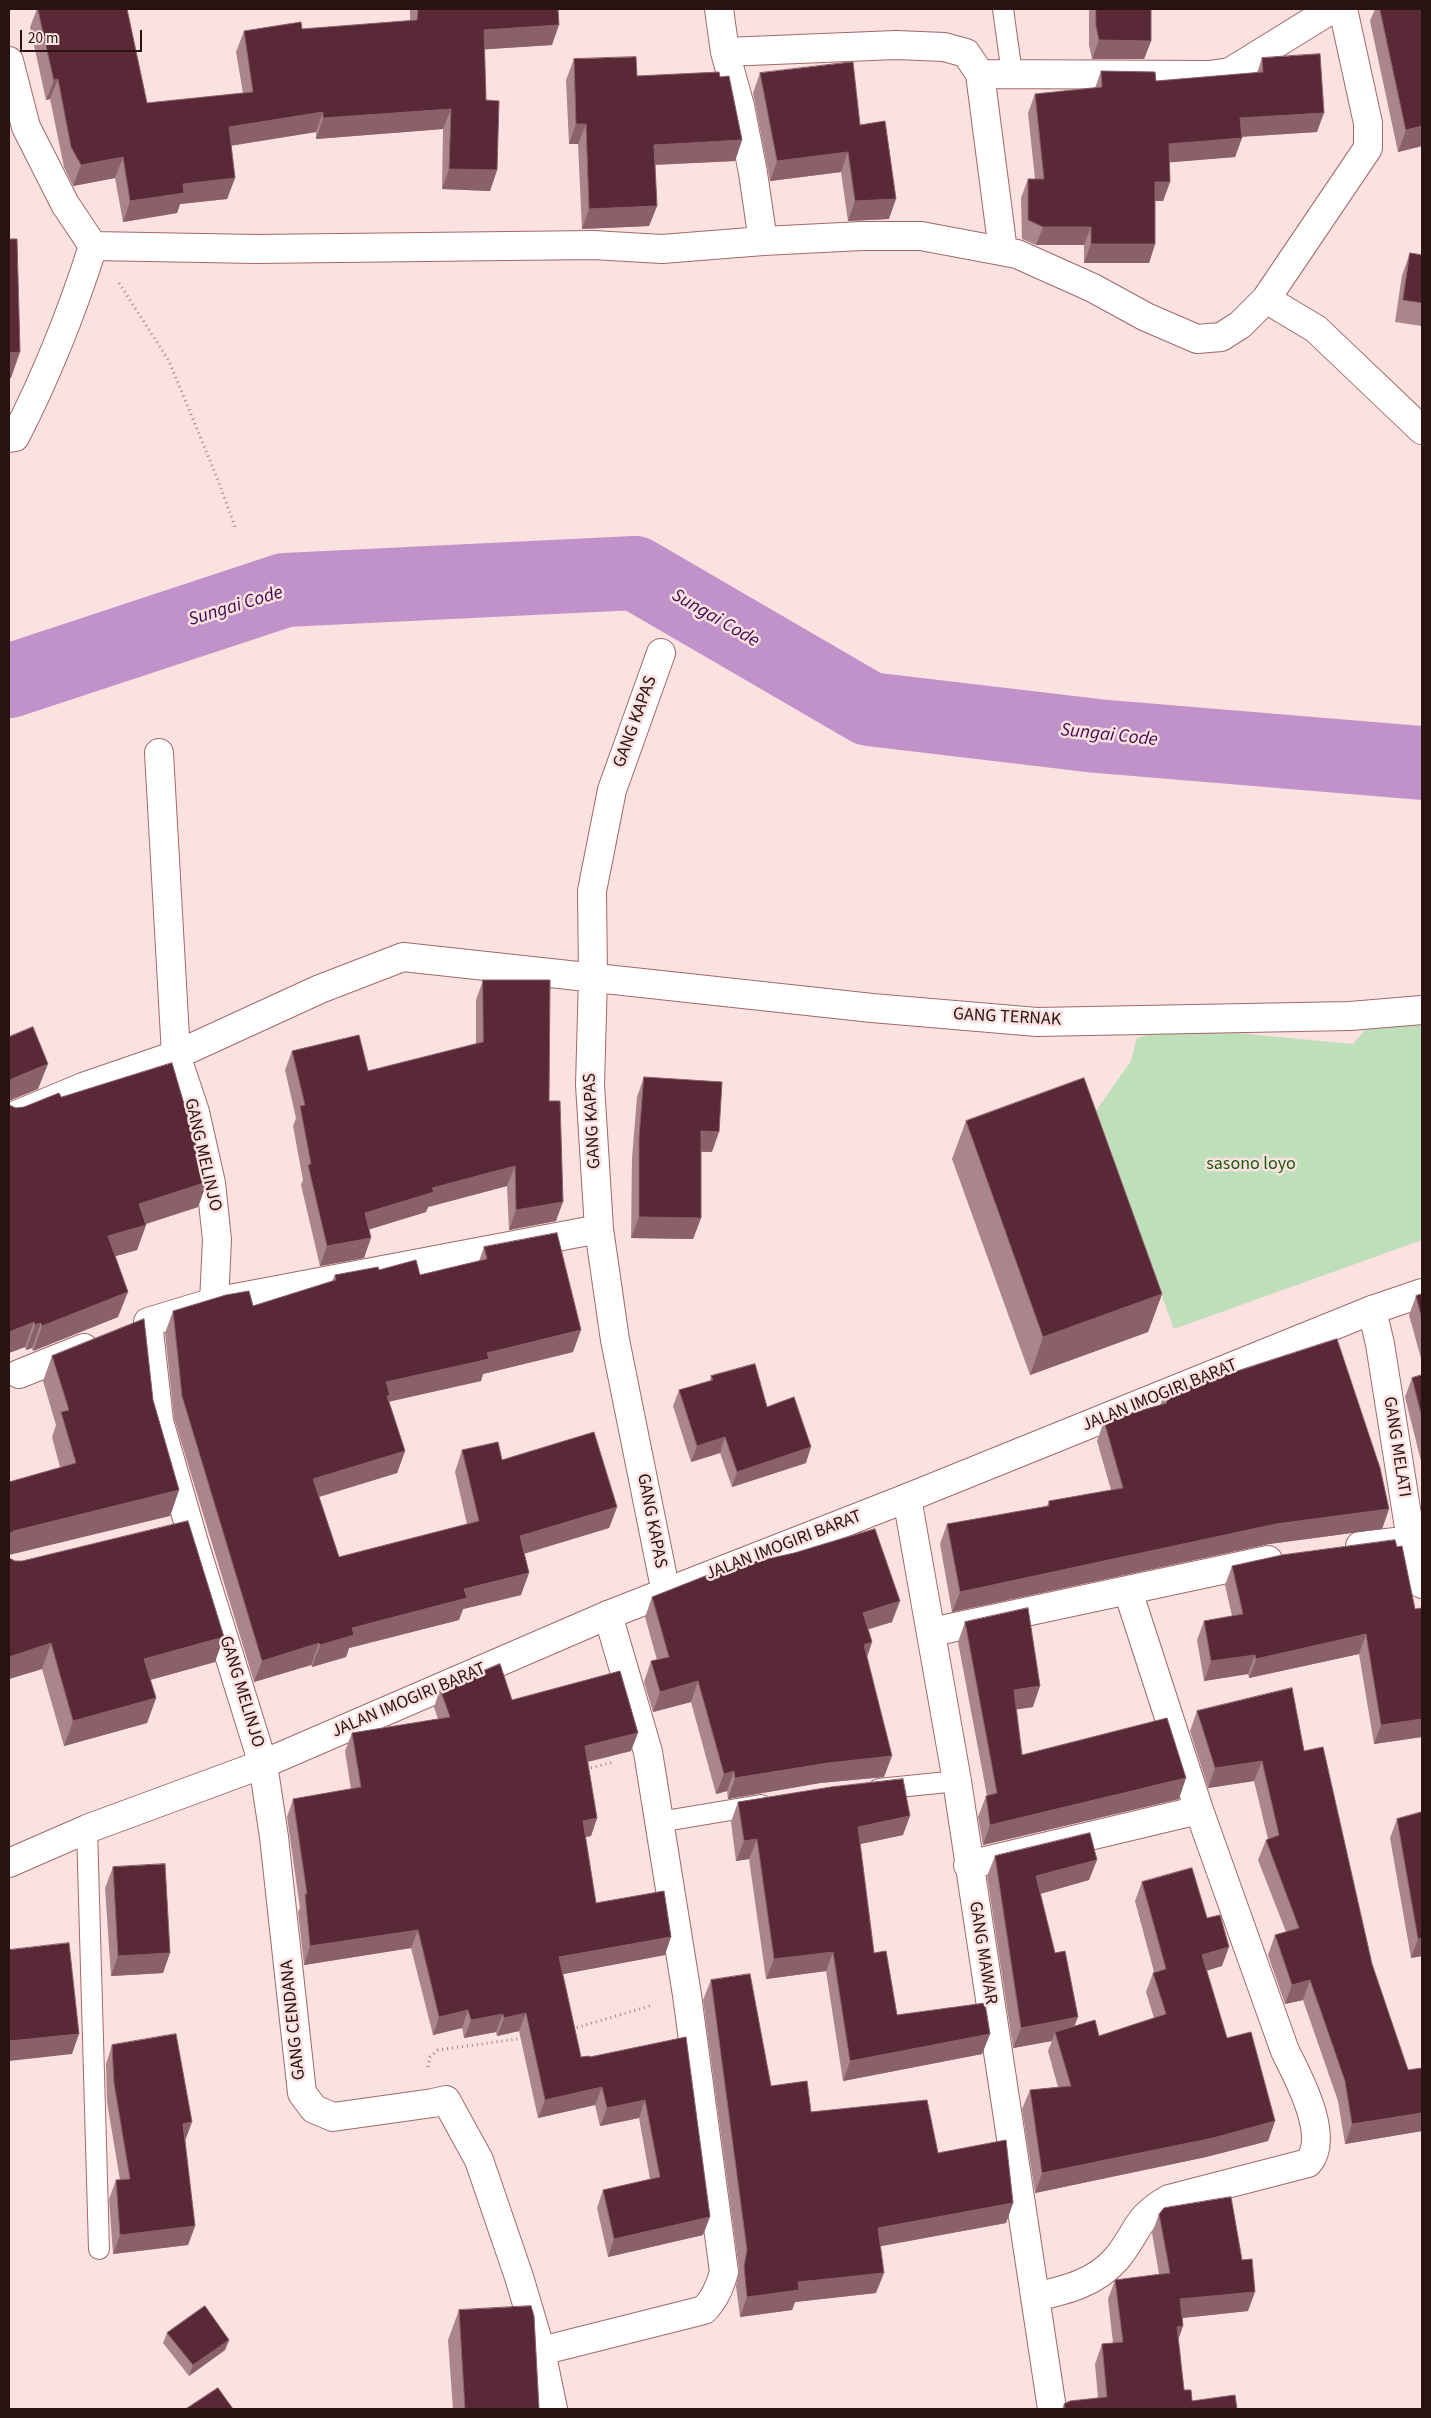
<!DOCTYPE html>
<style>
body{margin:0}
#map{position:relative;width:1431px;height:2418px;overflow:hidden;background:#fbe1e0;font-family:"Source Sans 3",sans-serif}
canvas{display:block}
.frame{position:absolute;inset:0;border:10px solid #281312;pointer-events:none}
.scale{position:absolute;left:20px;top:30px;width:122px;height:22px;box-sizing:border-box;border:2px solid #281312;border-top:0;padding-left:6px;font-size:15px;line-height:18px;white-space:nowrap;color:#281312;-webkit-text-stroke:4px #fbe1e0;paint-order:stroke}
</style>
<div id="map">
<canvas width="1431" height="2418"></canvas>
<div class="frame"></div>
<div class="scale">20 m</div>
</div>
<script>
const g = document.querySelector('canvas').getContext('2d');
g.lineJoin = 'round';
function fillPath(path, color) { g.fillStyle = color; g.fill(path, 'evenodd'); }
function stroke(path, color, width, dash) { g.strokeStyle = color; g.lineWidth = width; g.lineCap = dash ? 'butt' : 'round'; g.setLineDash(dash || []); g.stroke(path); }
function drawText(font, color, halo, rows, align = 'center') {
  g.font = font + ' "Source Sans 3",sans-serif'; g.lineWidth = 5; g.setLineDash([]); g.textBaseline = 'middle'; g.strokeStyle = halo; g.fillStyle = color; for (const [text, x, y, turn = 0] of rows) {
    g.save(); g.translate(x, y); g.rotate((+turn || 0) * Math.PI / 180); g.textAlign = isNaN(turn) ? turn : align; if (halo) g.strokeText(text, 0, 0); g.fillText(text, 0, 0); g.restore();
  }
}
const green = new Path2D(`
 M1384,1007L1422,1015V1240L1174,1329L1095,1112L1131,1061L1137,1038L1173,1027L1353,1044Z`);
const river = new Path2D(`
 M9,681L285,590L635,573L869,709L1097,736L1422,763`);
const path = new Path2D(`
 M119,283L169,361L218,480L235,527
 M586,1769L614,1762
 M572,2029L653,2005
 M428,2067L430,2057L438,2050L524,2038`);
const lane = new Path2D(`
 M1003,9L1012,74
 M879,1789L957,1781
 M659,1822L761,1805
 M87,1829L99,2249`);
const street = new Path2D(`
 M719,9L725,52L740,106L753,173L763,241
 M725,52L896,45L944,47L966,53L980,74L1003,251
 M9,61L26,127L65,204L93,246
 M980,74L1209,75L1230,72L1332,9
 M93,246L256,249L593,245L662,249L763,241L862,236H921L1017,254L1093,288L1146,317L1197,339L1221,337L1240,325L1266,299L1368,148V123L1343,9
 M1266,299L1316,329L1422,430
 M9,438L15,437C47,375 72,312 93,246
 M661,653L612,790L592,891L593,977L590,1085L599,1229L615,1340L666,1593
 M159,753L176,1055L195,1112L211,1183L217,1240L214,1302L148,1322L159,1421L195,1546L263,1764L274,1837L302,2093L314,2109L333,2117L433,2103L446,2100L479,2160L519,2277L541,2351
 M9,1118L83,1087L176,1055L320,989L403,957L872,1008L1037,1022L1350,1016L1422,1010
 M214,1302L599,1229
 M1372,1310L1380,1344L1411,1540L1422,1584
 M19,1374L84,1348
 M907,1498L957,1781L1052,2409
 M1360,1546L1422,1539
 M932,1632L1268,1560
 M968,1865L1199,1810
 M1035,2297C1066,2290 1096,2283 1117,2258C1139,2231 1135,2218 1169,2199L1308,2163C1331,2137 1298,2077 1285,2051L1199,1810L1128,1591
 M553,2409L541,2351L704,2310C715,2299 720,2287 724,2272L687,1995L648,1752L608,1615`);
const secondary = new Path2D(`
 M9,1863L87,1829L263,1764L608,1615L907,1498L1372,1310L1422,1293`);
const wall = new Path2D(`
 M37,9H127L147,103L243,93L236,52L244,31L302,29L410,21V9H558L552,45L484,49L486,100L497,170L490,191L442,189L443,129L316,139V132L231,146L235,178L227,199L180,204L177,213L123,222L115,178L73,186L64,167L50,99L46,100L30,27Z
 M1089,9H1151V41L1144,59H1092L1089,45Z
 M1375,9H1422V146L1398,152L1370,21Z
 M1262,58L1317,132L1242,137L1235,157L1170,162V182L1163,201H1155V244L1149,263H1084V245H1036L1022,239L1021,198L1028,179H1035L1028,113L1035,94L1095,88L1101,71L1156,81L1257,73Z
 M574,59L637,76L720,77L742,140L735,161L655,165L657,206L649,226L582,229L578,144H569L566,80Z
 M760,73L860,125L889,219L848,221L841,172L770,181L753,93Z
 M1410,253L1422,255V326L1395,322L1402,275Z
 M483,980L549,1101L556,1221L509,1230L507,1186L428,1207L426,1212L369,1229L364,1258L320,1266L301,1185L303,1180L293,1126L296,1118L285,1070L292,1051L368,1071L476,1044V1000Z
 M644,1077L712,1152H701V1218L693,1239L631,1238L632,1158L637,1097Z
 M61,1097L207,1182L198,1207L146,1224V1225L137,1250L115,1256L118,1317L33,1351L32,1348L26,1350L25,1347L9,1353V1105L16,1108L24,1107Z
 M966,1121L1162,1294L1148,1332L1030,1375L952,1159Z
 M484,1247L573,1352L483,1374L481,1381L389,1401L405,1451L397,1473L319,1497L339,1557L467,1524L455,1472L462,1450L502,1460L617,1507L609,1528L524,1554L521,1595L463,1609L459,1620L349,1648L346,1657L312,1667L311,1665L254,1682L174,1418L165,1333L173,1311L253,1306L332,1281L335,1275L379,1270L420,1275L479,1261Z
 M1422,1294V1362L1409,1315L1416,1296Z
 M52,1356L153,1400L179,1490L170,1516L60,1467L52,1437L56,1425L43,1381Z
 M1422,1375V1465L1405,1397L1412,1378Z
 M711,1376L767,1407L806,1463L732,1487L720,1453L691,1462L673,1406L679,1390L710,1381Z
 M1164,1395L1389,1509L1382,1529L1269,1544L952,1612L940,1544L947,1524L1047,1506L1049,1501L1111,1490L1097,1441L1104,1421L1160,1405Z
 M1397,1547L1415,1609L1422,1737L1374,1744L1359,1654L1249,1678L1248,1674L1204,1681L1197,1640L1204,1621L1232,1616L1225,1585L1232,1566Z
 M9,1558L215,1662L150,1680L156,1698L147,1723L64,1746L42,1669L9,1679Z
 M652,1597L892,1622L868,1629L872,1642L867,1657L884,1777L820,1783L728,1799L727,1791L716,1794L691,1702L653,1712L644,1682L651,1661L657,1660L645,1617Z
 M965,1622L1033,1707L1016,1709L1022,1755L1179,1799L983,1845L978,1817L986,1796H987L958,1642Z
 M440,1689L512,1700L631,1751L588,1762L597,1818L591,1836L585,1837L596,1903L665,1955L563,1974L581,2057H590L686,2037L703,2235L608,2257L597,2208L603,2190L650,2179L639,2118L600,2126L595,2105L538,2118L519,2031L497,2036L496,2032L464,2038L462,2028L433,2035L411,1948L304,1965L298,1912L300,1908L287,1817L293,1799L351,1789L345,1751L352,1733L438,1719L434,1707Z
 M1197,1711L1304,1751L1372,1964L1408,2070L1422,2068V2131L1345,2144L1338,2101L1303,2000L1285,2004L1268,1955L1275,1935L1286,1932L1258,1860L1266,1840L1268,1839L1254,1781L1208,1788L1190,1731Z
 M738,1802L903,1835L860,1844L874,1953L897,2015L990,2034L982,2054L843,2081L826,1971L766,1979L749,1859L736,1861L731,1822Z
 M1397,1819L1422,1956L1411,1958L1390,1838Z
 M995,1856L1089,1880L1040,1894L1055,1953L1074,2026L1099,2036L1154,2018L1146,1992L1153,1973L1154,1972L1135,1901L1142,1882L1222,1966L1206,1971L1227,2038L1275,2121L1268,2141L1206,2157L1035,2193L1022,2109L1030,2090L1058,2087L1048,2051L1052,2041L1013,2048L987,1876Z
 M113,1867L163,1973L111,1976L105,1888Z
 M711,1980L771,2086L811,2112L938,2153L1013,2203L1006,2223L880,2246L876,2293L795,2302L792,2310L740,2317L736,2286L739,2270L703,2000Z
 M112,2045L185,2141L195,2226L188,2245L113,2254L109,2199L116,2180H120L107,2102L106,2064Z
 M1159,2214L1248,2311L1182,2318L1183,2326L1178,2340L1184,2390L1192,2401L1237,2409H1062L1064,2404L1098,2398L1095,2364L1102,2344L1113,2343L1108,2299L1115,2280L1159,2274L1152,2233Z
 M459,2310L539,2409H453L448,2340Z
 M167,2333L229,2340L225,2350L189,2376L163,2343Z`);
const shadedWall = new Path2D(`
 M559,25L552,45L476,50L484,30Z
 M1099,40L1151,41L1144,59H1092Z
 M58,79L50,99L46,100L54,80Z
 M451,109L443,129L316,139L323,118Z
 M323,112L316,132L221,147L229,127Z
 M1324,113L1317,132L1234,137L1240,118Z
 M576,124H586L578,144H569Z
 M1422,126V146L1398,152L1406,130Z
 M1242,138L1235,157L1163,163L1169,144Z
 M742,140L735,161L647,165L654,145Z
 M848,152L841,172L770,181L777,161Z
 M123,157L115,178L73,186L81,165Z
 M449,169L497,170L490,191L442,189Z
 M235,178L227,199L180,204L177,213L123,222L130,201L183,184Z
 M1155,182H1170L1163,201H1148Z
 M896,199L889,219L848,221L855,201Z
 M657,206L649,226L582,229L589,209Z
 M1043,227H1091L1084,245H1036Z
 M1091,244H1155L1149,263H1084Z
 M20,352L11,378H9V353Z
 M48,1064L38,1089L9,1101V1081L12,1079Z
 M701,1131L719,1132L712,1152L694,1151Z
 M515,1166L507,1186L428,1207L426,1212L358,1233L365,1213L432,1188Z
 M207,1182L198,1207L130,1229L139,1204Z
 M563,1202L556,1221L509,1230L516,1210Z
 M639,1217L701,1218L693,1239L631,1238Z
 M146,1225L137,1250L99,1261L108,1236Z
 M371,1238L364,1258L320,1266L327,1246Z
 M128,1292L118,1317L33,1351L42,1326Z
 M1162,1294L1148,1332L1030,1375L1043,1337Z
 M34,1322L25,1347L9,1353V1332Z
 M41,1323L32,1348L26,1350L35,1325Z
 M581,1330L573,1352L483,1374L481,1381L388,1402L386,1382L487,1353Z
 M725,1437L720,1453L691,1462L697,1446Z
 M811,1447L806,1463L732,1487L737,1472Z
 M405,1451L397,1473L305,1501L313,1479Z
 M179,1490L170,1516L9,1555V1534L14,1531Z
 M617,1507L609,1528L512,1557L520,1536Z
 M1389,1509L1382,1529L1269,1544L952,1612L960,1592L1276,1524Z
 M529,1573L521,1595L463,1609L459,1620L349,1648L346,1657L312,1667L320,1645L352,1628L464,1589Z
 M900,1601L892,1622L856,1633L863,1613Z
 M1366,1634L1359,1654L1249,1678L1256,1659Z
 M224,1637L215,1662L135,1684L144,1659Z
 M872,1642L865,1663L864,1645Z
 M51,1643L42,1669L9,1679V1657Z
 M319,1643L311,1665L254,1682L262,1661Z
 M1255,1655L1248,1674L1204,1681L1211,1661Z
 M698,1681L691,1702L653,1712L660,1692Z
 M1040,1686L1033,1707L1007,1711L1014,1690Z
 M156,1698L147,1723L64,1746L73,1721Z
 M1422,1719V1737L1374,1744L1381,1725Z
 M638,1733L631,1751L578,1764L585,1746Z
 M892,1756L884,1777L820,1783L728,1799L735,1778L828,1763Z
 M1262,1761L1254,1781L1208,1788L1215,1768Z
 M734,1771L727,1791L716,1794L724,1774Z
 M1186,1778L1179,1799L983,1845L990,1825Z
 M910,1816L903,1835L851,1846L858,1827Z
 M597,1818L591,1836L576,1839L583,1821Z
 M757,1839L749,1859L736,1861L744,1841Z
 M1097,1860L1089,1880L1029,1897L1036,1876Z
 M418,1930L411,1948L304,1965L310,1946Z
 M671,1937L665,1955L553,1976L559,1957Z
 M1422,1938V1956L1411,1958L1418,1939Z
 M1229,1947L1222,1966L1195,1974L1202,1955Z
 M833,1952L826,1971L766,1979L774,1959Z
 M170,1953L163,1973L111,1976L118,1956Z
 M1310,1980L1303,2000L1285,2004L1292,1985Z
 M468,2010L462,2028L433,2035L439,2017Z
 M526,2013L519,2031L497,2036L504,2018Z
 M503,2014L496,2032L464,2038L471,2020Z
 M1078,2017L1070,2037L1055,2032L1052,2041L1013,2048L1021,2028Z
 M79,2034L72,2054L9,2061V2045L10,2041Z
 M990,2034L982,2054L843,2081L850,2061Z
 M602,2087L595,2105L538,2118L545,2100Z
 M645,2100L639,2118L600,2126L607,2108Z
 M1422,2113V2131L1345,2144L1352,2124Z
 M1275,2121L1268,2141L1206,2157L1035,2193L1042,2173Z
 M192,2122L185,2141L183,2124Z
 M1013,2203L1006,2223L871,2248L878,2228Z
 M710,2217L703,2235L608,2257L614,2239Z
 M195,2226L188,2245L113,2254L120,2235Z
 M884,2273L876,2293L795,2302L792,2310L740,2317L747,2297L798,2282Z
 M1255,2292L1248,2311L1173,2319L1180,2299Z
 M1183,2326L1176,2346L1177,2327Z
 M229,2340L225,2350L189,2376L193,2365Z`);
const building = new Path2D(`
 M38,9H127L147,103L253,92L244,31L301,22L302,29L417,20L418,9H558L559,25L484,30L486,100L499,101L497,170L449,169L451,109L323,118V112L229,127L235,178L183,184L184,193L130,201L123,157L81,165L71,147L58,79L54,80Z
 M1096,9H1151V41L1099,40L1096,26Z
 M1380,9H1422V126L1406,130Z
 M1320,54L1324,113L1240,118L1242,138L1169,144L1170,182H1155V244H1091V227H1043L1028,220V179H1044L1035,94L1102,87L1101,71L1155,72L1156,81L1263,72L1262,58Z
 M636,57L637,76L719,72L720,77L729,76L742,140L654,145L657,206L589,209L586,124H576L574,59Z
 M853,62L860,125L885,121L896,199L855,201L848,152L777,161L760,73Z
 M9,239H17L20,352L9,353Z
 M1410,253L1422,255V303L1403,300Z
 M483,980H550L549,1101H560L563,1202L516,1210L515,1166L432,1188L434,1192L365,1213L371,1238L327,1246L308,1165L311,1164L300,1106L305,1105L292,1051L359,1035L368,1071L483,1042Z
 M33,1027L48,1064L12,1079L9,1081V1037Z
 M172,1063L207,1182L139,1204L146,1225L108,1236L128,1292L42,1326L41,1323L35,1325L34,1322L9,1332V1148H10L9,1145V1105L16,1108L24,1107L59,1093L61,1097Z
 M644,1077L722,1082L719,1132L701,1131V1218L639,1217V1138Z
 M1084,1078L1162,1294L1043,1337L966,1121Z
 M557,1233L581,1330L487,1353L489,1359L386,1382L390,1395L387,1396L405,1451L313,1479L339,1557L479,1521L462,1450L498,1442L502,1460L594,1432L617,1507L520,1536L529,1573L464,1589L467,1598L352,1628L354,1635L320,1645L319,1643L262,1661L182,1396L173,1311L226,1295L249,1291L253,1306L336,1280L335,1275L378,1267L379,1270L416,1260L420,1275L487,1259L484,1247Z
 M1422,1294V1319L1416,1296Z
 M144,1319L153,1400L179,1490L14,1531L9,1534V1482L76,1463L61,1412L69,1410L52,1356Z
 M1337,1339L1380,1468L1389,1509L1276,1524L960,1592L947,1524L1049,1506V1501L1123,1488L1104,1421L1167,1403L1164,1395Z
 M755,1364L767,1407L794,1397L811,1447L737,1472L725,1437L697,1446L679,1390L713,1380L711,1376Z
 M1422,1375V1418L1412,1378Z
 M188,1521L224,1637L144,1659L156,1698L73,1721L51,1643L9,1657V1558L15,1561H22Z
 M875,1529L900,1601L863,1613L872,1642L864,1645L892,1756L828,1763L735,1778L734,1771L724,1774L698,1681L660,1692L651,1661L669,1657L652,1597L723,1569L794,1553Z
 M1395,1540L1397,1547L1402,1546L1415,1609L1422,1608V1719L1381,1725L1366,1634L1256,1659L1255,1655L1211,1661L1204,1621L1243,1614L1232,1566L1282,1555Z
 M1028,1608L1040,1686L1014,1690L1022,1755L1167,1718L1186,1778L990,1825L986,1796L997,1793L965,1622Z
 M500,1664L512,1700L620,1671L638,1733L585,1746L597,1818L583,1821L596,1903L664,1891L671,1937L559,1957L581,2057L589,2056L590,2057L686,2037L710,2217L614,2239L603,2190L660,2177L645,2100L607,2108L602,2087L545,2100L526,2013L504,2018L503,2014L471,2020L468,2010L439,2017L418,1930L310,1946L305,1894H307L293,1799L361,1787L352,1733L450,1717L440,1689Z
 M1292,1688L1304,1751L1323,1747L1372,1964L1408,2070L1422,2068V2113L1352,2124L1345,2081L1310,1980L1292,1985L1275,1935L1299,1928L1266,1840L1279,1835L1262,1761L1215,1768L1197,1711Z
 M903,1779L910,1816L858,1827L874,1953L886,1951L897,2015L985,2003L990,2034L850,2061L833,1952L774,1959L757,1839L744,1841L738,1802L831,1787Z
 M1422,1812V1938L1418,1939L1397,1819Z
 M1090,1833L1097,1860L1036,1876L1055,1953L1065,1951L1078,2017L1021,2028L995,1856Z
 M165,1864L170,1953L118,1956L113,1867Z
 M1192,1868L1207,1918L1220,1915L1229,1947L1202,1955L1227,2038L1251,2032L1275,2121L1213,2138L1042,2173L1030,2090L1071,2086L1055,2032L1095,2020L1099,2036L1166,2014L1153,1973L1166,1969L1142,1882Z
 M69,1943L79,2034L10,2041L9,2031V1950Z
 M750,1974L771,2086L807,2081L811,2112L927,2100L938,2153L1006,2140L1013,2203L878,2228L884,2273L798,2282L799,2290L747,2297L744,2266L747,2250L711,1980Z
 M176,2034L192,2122L183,2124L195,2226L120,2235L116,2180L130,2179L114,2083L112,2045Z
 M1231,2197L1242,2260L1252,2259L1255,2292L1180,2299L1183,2326L1177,2327L1184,2390H1191L1192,2401L1235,2395L1237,2409H1065L1064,2404L1070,2401L1107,2397L1102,2344L1123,2342L1115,2280L1170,2273L1159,2214L1164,2208Z
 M205,2306L229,2340L193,2365L167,2333Z
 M531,2306L534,2316L539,2409H465L459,2310Z
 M218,2388L233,2409H186Z`);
const streetNames = [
 ["GANG KAPAS",636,722,-70],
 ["GANG TERNAK",1007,1018,3],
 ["GANG KAPAS",593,1121,-93],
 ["GANG MELINJO",202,1155,77],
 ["JALAN IMOGIRI BARAT",1160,1396,-22],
 ["GANG MELATI",1396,1447,81],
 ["GANG KAPAS",651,1521,79],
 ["JALAN IMOGIRI BARAT",784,1546,-21],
 ["GANG MELINJO",241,1692,73],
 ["JALAN IMOGIRI BARAT",409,1701,-23],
 ["GANG MAWAR",982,1953,81],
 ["GANG CENDANA",294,2020,-96]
];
const parkNames = [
 ["sasono loyo",1251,1165]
];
const waterNames = [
 ["Sungai Code",236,607,-17],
 ["Sungai Code",715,619,30],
 ["Sungai Code",1109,736,6]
];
fillPath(green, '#bfdeba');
stroke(river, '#c191ca', 74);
stroke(lane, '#a16968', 22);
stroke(street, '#a16968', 30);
stroke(secondary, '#a16968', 30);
stroke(path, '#9e8786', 3, [1, 4]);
stroke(lane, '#fff', 20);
stroke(street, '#fff', 28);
stroke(secondary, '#fff', 28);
fillPath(wall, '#aa858c');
fillPath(shadedWall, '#8a606a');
fillPath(building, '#592938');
stroke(building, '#8a606a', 1);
drawText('18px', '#281312', '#fbe1e0', streetNames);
drawText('18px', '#185c0e', '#fbe1e0', parkNames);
drawText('italic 19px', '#44054e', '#fbe1e0', waterNames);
</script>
